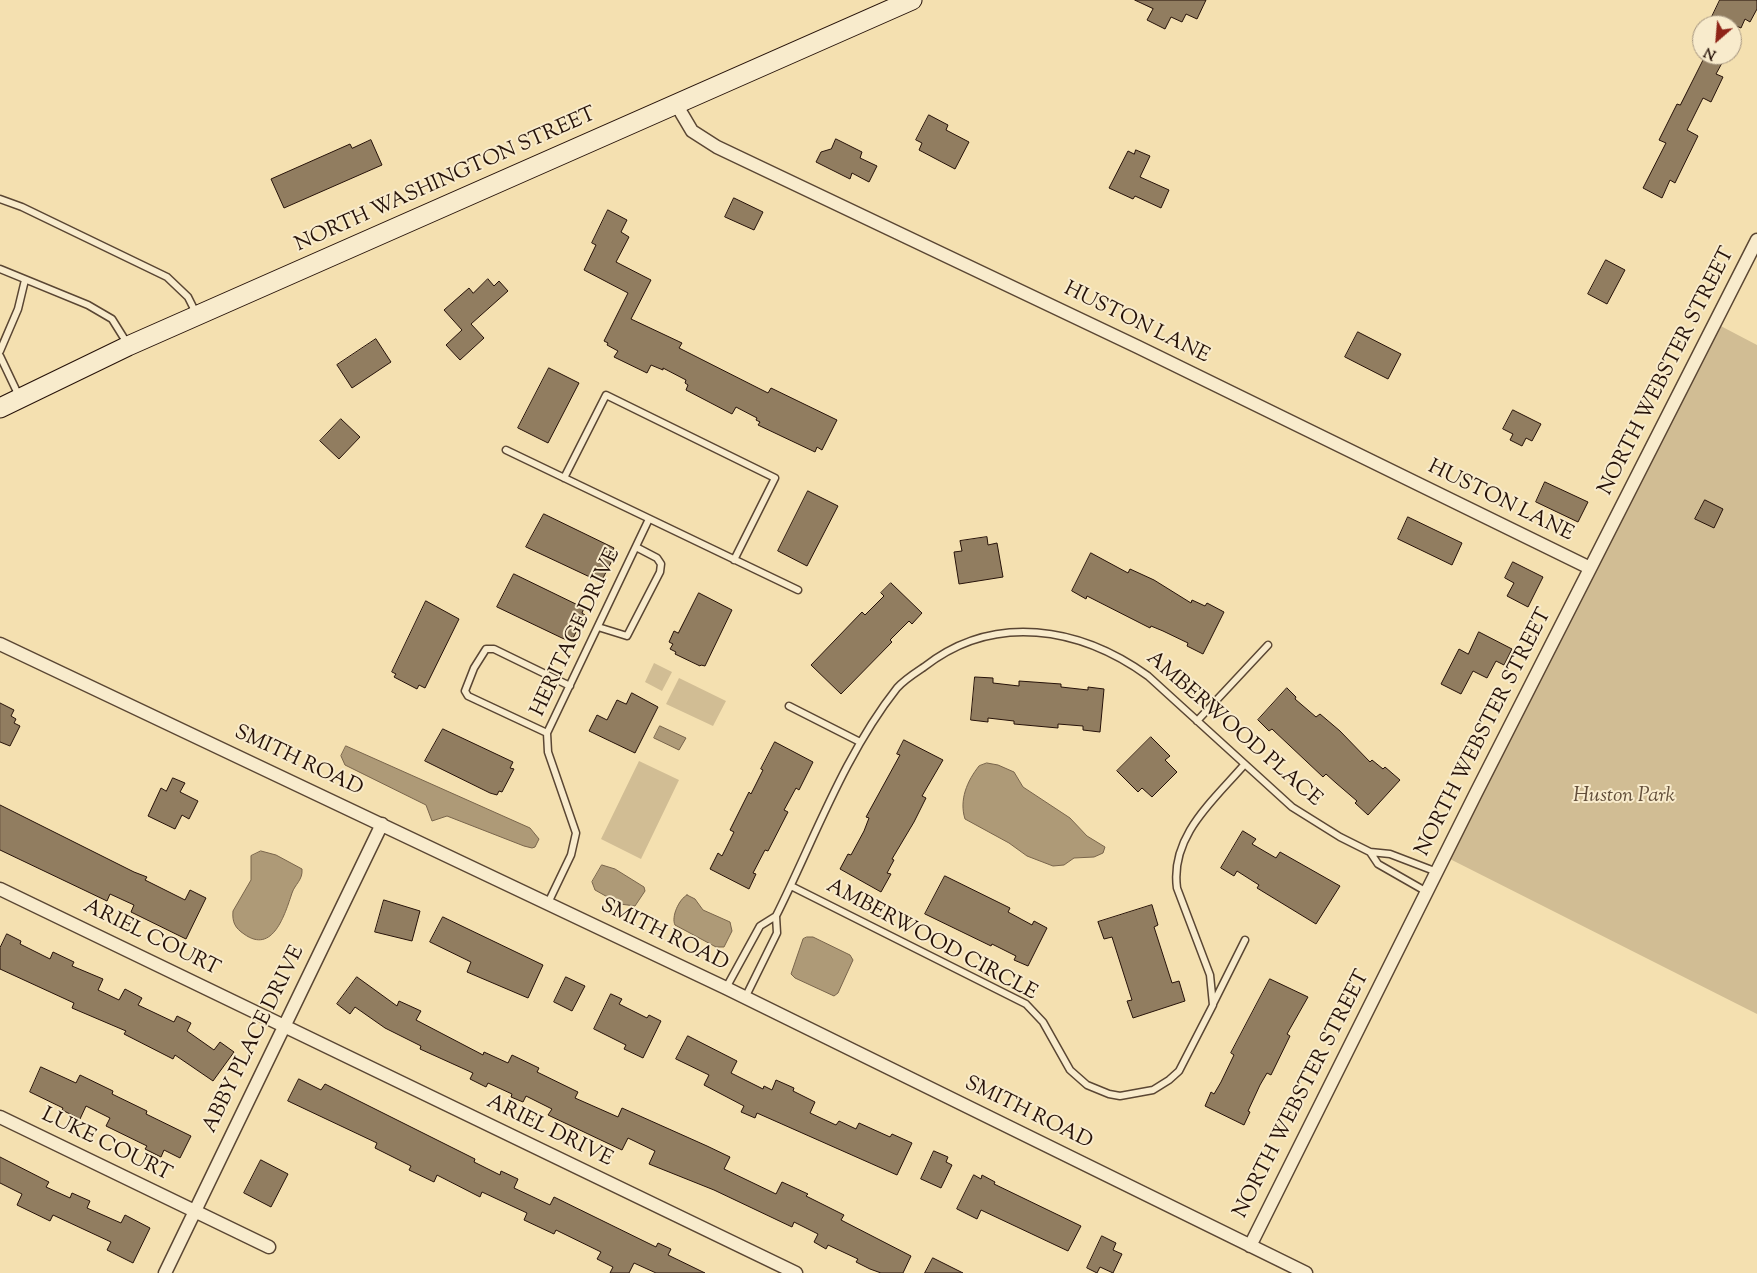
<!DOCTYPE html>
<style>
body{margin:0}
#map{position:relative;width:1757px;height:1273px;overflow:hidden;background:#f4e0b0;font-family:"Sorts Mill Goudy",serif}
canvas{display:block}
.north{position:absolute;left:1692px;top:15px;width:50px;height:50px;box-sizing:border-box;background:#f8ebcc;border:1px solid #a4947e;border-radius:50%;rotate:207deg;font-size:14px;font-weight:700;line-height:20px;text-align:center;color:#261209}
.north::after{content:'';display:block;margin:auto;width:18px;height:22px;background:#8f2418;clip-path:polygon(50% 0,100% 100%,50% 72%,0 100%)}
</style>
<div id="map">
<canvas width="1757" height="1273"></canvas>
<div class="north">N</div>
</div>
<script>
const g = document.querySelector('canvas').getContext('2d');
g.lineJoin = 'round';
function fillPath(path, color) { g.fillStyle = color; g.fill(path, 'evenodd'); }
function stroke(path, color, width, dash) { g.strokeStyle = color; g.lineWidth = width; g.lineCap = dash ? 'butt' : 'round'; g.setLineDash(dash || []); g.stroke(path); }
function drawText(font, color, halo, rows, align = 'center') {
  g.font = font + ' "Sorts Mill Goudy",serif'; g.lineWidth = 4; g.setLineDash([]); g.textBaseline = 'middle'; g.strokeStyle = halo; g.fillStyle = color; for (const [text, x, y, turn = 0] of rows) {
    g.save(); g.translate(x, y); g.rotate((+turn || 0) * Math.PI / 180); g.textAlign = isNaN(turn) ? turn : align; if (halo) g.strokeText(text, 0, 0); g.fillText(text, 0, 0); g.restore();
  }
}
const green = new Path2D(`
 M1715,323L1757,345V1014L1444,856Z
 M654,663L672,672L662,691L645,682Z
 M679,678L726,701L713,726L666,704Z
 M639,761L679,780L641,859L601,839Z`);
const water = new Path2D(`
 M660,726L686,738L679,750L654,738Z
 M346,746L530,828L539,839L535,847L532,848L524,846L447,816L432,821L426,805L345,765L341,756Z
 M987,763L998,765L1014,772L1023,787L1070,818L1087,836L1105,847L1103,853L1094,857L1074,858L1064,865L1053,866L1027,856L1009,843L965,819C959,800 967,781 979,766Z
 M261,851L276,855L302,869C303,880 295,884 292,893C285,914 273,955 244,934C235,928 232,922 233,911L251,880V856Z
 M602,865L615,869L644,887L645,891L635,906L620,904L595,890L592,882Z
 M687,895L695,899L703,910L730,922L732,931L724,947H716L675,925C671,917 679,899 687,895Z
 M807,937H813L850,955L853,960L838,993L834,996L795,978L791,974L803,939Z`);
const building = new Path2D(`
 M1135,0H1206L1197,19L1186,14L1182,22L1171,17L1165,29L1147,20L1153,9Z
 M1720,0H1757V9L1750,22L1745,19L1741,28L1734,25H1708Z
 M1706,55L1722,63L1716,74L1723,77L1711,102L1703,98L1687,130L1698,136L1675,183L1670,180L1662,198L1643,188L1666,143L1659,140L1677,104L1680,105Z
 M929,115L948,125L946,130L969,142L955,169L919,150L922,143L916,140Z
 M836,139L862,152L860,158L877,166L869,182L852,173L850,179L816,162L821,152L831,149Z
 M371,140L382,165L284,208L271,179L350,144L352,148Z
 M1136,150L1150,156L1140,177L1169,190L1161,208L1135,196L1133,199L1109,188L1128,151L1134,154Z
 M734,198L763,212L754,230L725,217Z
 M608,210L627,220L621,232L629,237L616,262L651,280L631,319L682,343L679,348L768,393L771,388L837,420L822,450L817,447L815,452L758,425L760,422L756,420L757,418L736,407L732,414L686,390L688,385L685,383L686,380L663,368V370L651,365L647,373L614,357L618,351L607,345L608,343L604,341L628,293L584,270L596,245L592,243Z
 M1606,260L1625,270L1607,304L1588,294Z
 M488,279L494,286L499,281L508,291L471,324L484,338L460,360L446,345L462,330L444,310L469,288L473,293Z
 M1358,332L1401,354L1388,379L1345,357Z
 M376,339L391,362L352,388L337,365Z
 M549,368L579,383L548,443L518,428Z
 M1513,410L1541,424L1532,441L1526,438L1522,446L1510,440L1513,434L1503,429Z
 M341,419L360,437L339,459L320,441Z
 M1545,482L1588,502L1578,522L1536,502Z
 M808,491L838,506L807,566L778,551Z
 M1705,500L1723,509L1714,528L1695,519Z
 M544,514L614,548L611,553L615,555L603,578L600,577L598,581L592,578L526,547Z
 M1408,517L1462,543L1452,565L1398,539Z
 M987,537L988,545L997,543L1003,577L959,584L954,552L962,551L960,541Z
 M1091,553L1128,573L1130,569L1154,580L1191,603L1192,600L1205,606L1207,603L1224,612L1203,654L1187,646L1188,643L1163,631L1151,626L1150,628L1087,596L1086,599L1072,591Z
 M1513,562L1543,577L1528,607L1507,596L1514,583L1505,578Z
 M514,574L584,608L582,613L585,615L573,638L571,637L569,641L562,638L497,607Z
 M891,583L922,613L912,624L909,621L890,640L892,642L841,694L811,665L862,612L865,615L884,596L881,593Z
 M699,593L732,610L705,666L701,665L700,666L675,654L676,652L670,649L673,644L669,642L674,631L678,633Z
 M426,601L459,619L425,688L419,685L417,689L394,677L396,674L392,672Z
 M1479,632L1512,649L1504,665L1496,661L1487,678L1473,671L1461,694L1441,684L1459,649L1468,654Z
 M975,677L993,678V683L1019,686V681L1061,684V687L1088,690V687L1104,689L1100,732L1083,730V726L1058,724V728L1014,724V721L988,718V722L971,720Z
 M1287,688L1296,697L1295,699L1316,717L1320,714L1340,731L1370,762L1372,760L1383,769L1385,767L1400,780L1368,815L1355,803L1357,801L1336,783L1326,774L1323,777L1272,729L1269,731L1258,720Z
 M632,693L658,707L635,753L589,731L597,715L607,720L617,700L626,704Z
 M0,703L14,710L11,716L16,719L14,723L20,726L10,746L0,742Z
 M443,729L513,762L510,768L514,769L502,792L499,791L497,795L490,793L425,761Z
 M1151,737L1170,756L1165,760L1177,772L1152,797L1142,788L1138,792L1117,771Z
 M904,740L943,760L922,796L926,798L914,822L892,859L894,860L887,873L891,874L881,892L840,869L848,854L851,855L864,831L869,818L866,817L900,755L897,754Z
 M775,742L813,762L799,790L796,788L784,810L788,812L768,851L765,850L753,873L756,874L749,889L710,869L718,853L722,856L734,832L730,830L749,792L751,794L763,770L761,769Z
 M173,778L185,783L180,792L198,801L189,819L182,815L175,829L148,816L161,788L166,791Z
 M0,805L134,872L147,877L145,880L185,900L190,890L206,898L186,939L131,912L134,905L110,894L107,901L0,850Z
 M1243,831L1256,839L1252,844L1276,858L1280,852L1340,886L1316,924L1257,888L1259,885L1237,871L1234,876L1221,868Z
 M945,876L1010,908L1008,912L1032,925L1034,921L1047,928L1028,966L1014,960L1016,956L992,944L991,946L925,914Z
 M384,900L420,911L412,941L375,932Z
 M1152,905L1158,925L1154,927L1172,983L1179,981L1185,1001L1133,1018L1127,1001L1132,1000L1112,937L1104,939L1098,922Z
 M443,917L543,965L528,998L467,972L471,962L430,942Z
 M7,934L21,941L20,944L50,959L53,952L74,962L72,966L103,979L98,990L119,1000L125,989L142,998L138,1005L174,1022L177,1016L191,1023L187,1031L214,1050L220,1042L234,1052L213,1081L175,1055L173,1059L124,1034L126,1031L72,1008L74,1003L0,969V948Z
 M357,977L397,1006L399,1001L421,1011L416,1020L483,1055L484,1052L508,1063L512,1055L539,1068L537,1072L578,1092L575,1098L618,1117L622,1108L707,1146L730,1157L724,1169L776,1194L782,1182L808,1194L806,1196L844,1215L841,1220L911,1256L903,1273H881L870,1269L856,1262L858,1259L828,1245L826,1249L814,1242L818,1234L794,1222L792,1227L714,1190L649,1164L655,1151L628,1138L622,1150L548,1115L552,1109L526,1096L523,1102L511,1097L512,1094L488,1083L486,1087L470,1079L473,1073L420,1049L421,1046L385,1028L355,1007L350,1014L337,1004Z
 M566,977L585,986L572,1011L554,1002Z
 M1270,979L1308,997L1287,1034L1290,1036L1271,1075L1267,1073L1260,1085L1248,1111L1250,1112L1244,1125L1205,1106L1211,1092L1214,1094L1221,1082L1234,1055L1231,1053Z
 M611,994L622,999L619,1004L647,1018L649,1015L661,1021L643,1058L624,1049L626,1045L594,1029Z
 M688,1036L737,1061L731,1073L763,1089L764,1086L772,1090L776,1080L794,1088L793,1091L815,1102L810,1113L836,1125L839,1121L856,1129L859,1123L890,1137L892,1134L912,1143L897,1175L757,1113L755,1118L741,1112L744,1106L704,1085L709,1075L676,1059Z
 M41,1067L76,1083L80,1075L113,1091L112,1094L147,1111L146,1114L191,1136L180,1158L164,1150L161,1157L145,1149L147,1146L106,1126L110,1118L86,1106L80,1119L62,1110L63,1108L30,1092Z
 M299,1079L321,1090L325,1084L475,1159L474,1162L500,1175L501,1171L518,1179L514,1188L550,1205L554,1197L656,1247L658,1243L671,1249L668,1255L705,1273H656L634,1263L629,1273H610L613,1267L597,1259L601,1252L556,1230L554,1234L524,1220L527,1213L482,1192L480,1197L437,1175L434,1182L409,1170L411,1166L375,1148L377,1143L288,1101Z
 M934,1151L948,1157L946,1162L952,1165L941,1188L921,1179Z
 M0,1157L49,1182L46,1187L70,1198L72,1193L90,1201L87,1208L121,1223L125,1215L150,1228L133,1263L107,1250L111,1242L53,1215L50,1221L17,1205L22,1194L0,1183Z
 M261,1160L288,1174L271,1207L244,1193Z
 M974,1175L981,1179L982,1175L995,1182L994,1184L1081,1226L1068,1251L981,1210L977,1219L957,1209Z
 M1102,1236L1116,1243L1113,1250L1122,1254L1113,1273L1100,1267L1097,1273L1087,1268Z
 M933,1258L963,1273H925Z`);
const lane = new Path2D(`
 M0,199L22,207L167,277L188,297L197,315
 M0,269L88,305L112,319L127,343
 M0,351L18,309L25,280
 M0,356L19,396
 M506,450L798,590
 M564,478L606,395L775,478L734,560
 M598,627L627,636L660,572L661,564L657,558L636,547
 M789,706L860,742
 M1197,721L1268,645
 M547,733L468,696L465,691L474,668L486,649H494L570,686
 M1370,852L1378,864L1427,892
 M791,886L1026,1004L1043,1022L1070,1070L1087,1085L1109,1094L1120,1096L1153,1090L1169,1080L1179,1071L1213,1005L1210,975L1177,888C1170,836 1213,801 1244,765
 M548,903L571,855L576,833L548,752L547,733L649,519
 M726,988L760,926L776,916C814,840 844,755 897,688C904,680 915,673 924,667C994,612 1080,627 1148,676L1292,807L1340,837L1370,852L1390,854L1437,872
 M745,998L777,933L776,916
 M1213,1004L1245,940`);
const street = new Path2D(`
 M676,104L692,131L717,147L1138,347L1590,568
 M0,644L726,988L1306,1273
 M0,889L796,1273
 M0,1117L269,1247
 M1250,1246L1476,793L1757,240
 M165,1273L382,824`);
const secondary = new Path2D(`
 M0,408L128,346L912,0`);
const streetNames = [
 ["NORTH WASHINGTON STREET",446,181,-24],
 ["HUSTON LANE",1136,324,26],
 ["NORTH WEBSTER STREET",1668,372,-63],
 ["HUSTON LANE",1500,502,26],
 ["HERITAGE DRIVE",577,633,-65],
 ["AMBERWOOD PLACE",1233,730,41],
 ["NORTH WEBSTER STREET",1485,733,-63],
 ["SMITH ROAD",298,762,25],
 ["SMITH ROAD",664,936,26],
 ["ARIEL COURT",151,939,26],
 ["AMBERWOOD CIRCLE",931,941,28],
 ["ABBY PLACE DRIVE",255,1040,-64],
 ["NORTH WEBSTER STREET",1303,1095,-63],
 ["SMITH ROAD",1028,1114,26],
 ["ARIEL DRIVE",549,1132,26],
 ["LUKE COURT",106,1146,26]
];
const parkNames = [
 ["Huston Park",1624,797]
];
fillPath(green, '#d1bd94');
fillPath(water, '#ae9a77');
stroke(water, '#78644b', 1);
fillPath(building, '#917d60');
stroke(building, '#261209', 1);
stroke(lane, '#5a4633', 9);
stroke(street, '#5a4633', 15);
stroke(secondary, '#261209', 21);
stroke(lane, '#f8ebcc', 6);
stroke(street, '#f8ebcc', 12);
stroke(secondary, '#f8ebcc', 19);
drawText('21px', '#261209', '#f8ebcc', streetNames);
drawText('italic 21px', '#624e3a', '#f8ebcc', parkNames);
</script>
